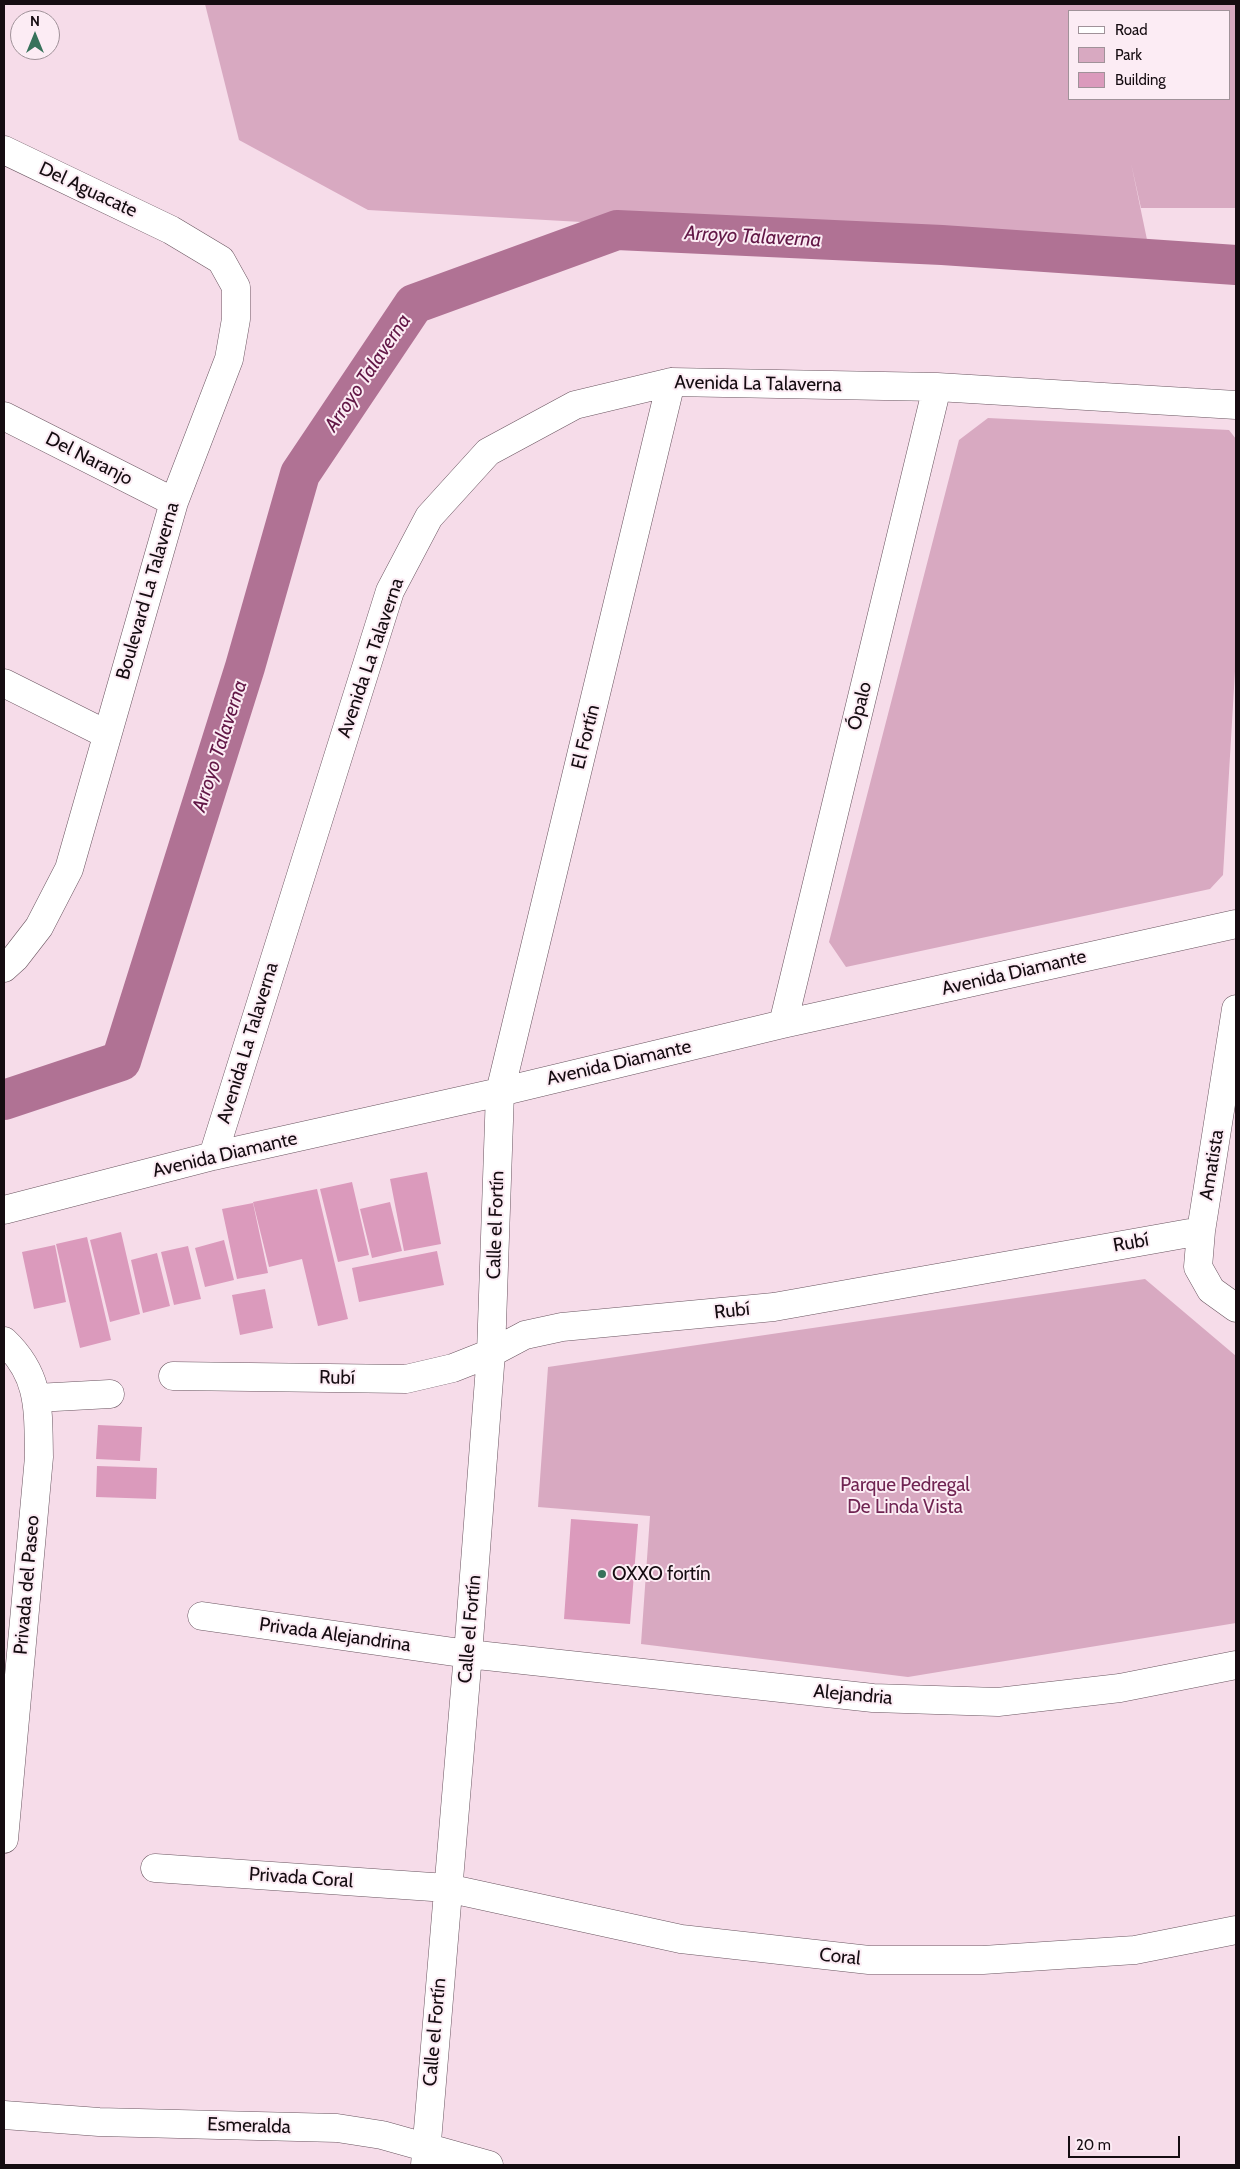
<!DOCTYPE html>
<meta charset="utf-8">
<style>
body{margin:0}
#map{position:relative;width:1240px;height:2169px;overflow:hidden;background:#f6dce9;font-family:Cabin,sans-serif}
canvas{display:block}
.frame{position:absolute;inset:0;border:5px solid #150c11;pointer-events:none}
.legend{position:absolute;left:1068px;top:10px;width:162px;height:90px;box-sizing:border-box;background:#fcecf4;border:1px solid #a09299;margin:0;padding:6px 9px;list-style:none;font-size:15px;color:#150c11}
.legend li{display:flex;align-items:center;gap:10px;height:25px}
.legend b{width:25px;border:1px solid #a09299}
.north{position:absolute;left:10px;top:10px;width:50px;height:50px;box-sizing:border-box;background:#fcecf4;border:1px solid #a09299;border-radius:50%;rotate:0deg;font-size:14px;font-weight:700;line-height:20px;text-align:center;color:#150c11}
.north::after{content:'';display:block;margin:auto;width:18px;height:22px;background:#37725b;clip-path:polygon(50% 0,100% 100%,50% 72%,0 100%)}
.scale{position:absolute;left:1068px;top:2136px;width:112px;height:22px;box-sizing:border-box;border:2px solid #150c11;border-top:0;padding-left:6px;font-size:15px;line-height:18px;white-space:nowrap;color:#150c11;-webkit-text-stroke:4px #fcecf4;paint-order:stroke}
</style>
<div id="map">
<canvas width="1240" height="2169"></canvas>
<div class="frame"></div>
<ul class="legend">
<li><b style="height:6px;background:#fff"></b>Road</li>
<li><b style="height:14px;background:#d8a9c1"></b>Park</li>
<li><b style="height:14px;background:#db9abc"></b>Building</li>
</ul>
<div class="north">N</div>
<div class="scale">20 m</div>
</div>
<script>
const g = document.querySelector('canvas').getContext('2d');
g.lineJoin = 'round';
function fillPath(path, color) { g.fillStyle = color; g.fill(path, 'evenodd'); }
function stroke(path, color, width, dash) { g.strokeStyle = color; g.lineWidth = width; g.lineCap = dash ? 'butt' : 'round'; g.setLineDash(dash || []); g.stroke(path); }
function drawText(font, color, halo, rows, align = 'center') {
  g.font = font + ' Cabin,sans-serif'; g.lineWidth = 4; g.setLineDash([]); g.textBaseline = 'middle'; g.strokeStyle = halo; g.fillStyle = color; for (const [text, x, y, turn = 0] of rows) {
    g.save(); g.translate(x, y); g.rotate((+turn || 0) * Math.PI / 180); g.textAlign = isNaN(turn) ? turn : align; if (halo) g.strokeText(text, 0, 0); g.fillText(text, 0, 0); g.restore();
  }
}
const green = new Path2D(`
 M205,4H1236V208H1141L1131,163L1150,254L368,210L239,140ZM1069,11H1229V99H1069Z
 M988,418L1229,430L1236,439V654L1223,875L1210,889L846,967L829,942L959,440Z
 M1145,1279L1236,1356V1623L908,1677L641,1644L650,1516L538,1507L548,1367Z`);
const canal = new Path2D(`
 M4,1100L121,1061L245,667L300,474L414,304L617,230L942,245L1236,265`);
const building = new Path2D(`
 M427,1172L441,1244L404,1251L390,1179Z
 M352,1182L369,1255L338,1262L320,1189Z
 M317,1189L348,1319L318,1326L302,1259L269,1267L253,1202Z
 M390,1202L402,1251L372,1258L360,1209Z
 M253,1203L268,1273L237,1279L222,1209Z
 M121,1232L140,1314L110,1322L90,1240Z
 M87,1237L111,1340L80,1348L56,1244Z
 M224,1240L234,1280L205,1287L195,1248Z
 M55,1245L66,1302L34,1309L22,1252Z
 M188,1246L201,1299L174,1305L161,1252Z
 M437,1251L444,1285L359,1302L352,1268Z
 M157,1253L170,1306L143,1313L131,1260Z
 M265,1289L273,1328L240,1335L232,1295Z
 M98,1425L142,1427L140,1461L96,1459Z
 M97,1466L157,1468L156,1499L96,1497Z
 M571,1519L638,1524L630,1624L564,1619Z`);
const street = new Path2D(`
 M4,150L171,230L221,260L236,287V319L229,359L174,502L69,869L39,927L15,958L4,968
 M4,416L174,502
 M4,683L106,734
 M1236,1009L1201,1231L1198,1267L1211,1290L1236,1308
 M783,1024L937,387
 M213,1156L390,591L429,517L488,452L575,405L671,382L937,387L1236,405
 M4,1210L213,1156L500,1092L783,1024L1236,924
 M4,1341C41,1376 38,1409 39,1457L4,1839
 M173,1376L406,1379L453,1368L491,1353L525,1335L562,1327L774,1307L1201,1231
 M36,1398L110,1394
 M202,1616L468,1654L873,1698L998,1702L1120,1688L1236,1665
 M155,1868L447,1888L681,1939L869,1960H983L1135,1950L1236,1930
 M4,2115L99,2122L337,2128L382,2135L489,2165
 M425,2165L468,1654L491,1353L500,1092L671,382`);
const markers = [
 [602,1574,5,"#37725b"]
];
const streetNames = [
 ["Del Aguacate",88,190,25],
 ["Avenida La Talaverna",758,384,1],
 ["Del Naranjo",89,459,27],
 ["Boulevard La Talaverna",148,591,-74],
 ["Avenida La Talaverna",371,658,-71],
 ["Ópalo",860,706,-76],
 ["El Fortín",586,737,-76],
 ["Avenida Diamante",1014,973,-13],
 ["Avenida La Talaverna",248,1043,-73],
 ["Avenida Diamante",619,1063,-13],
 ["Avenida Diamante",225,1155,-13],
 ["Amatista",1212,1165,-81],
 ["Calle el Fortín",496,1225,-88],
 ["Rubí",1131,1243,-10],
 ["Rubí",732,1311,-6],
 ["Rubí",337,1378,1],
 ["Privada del Paseo",27,1585,-85],
 ["Calle el Fortín",470,1629,-85],
 ["Privada Alejandrina",335,1635,8],
 ["Alejandria",853,1695,5],
 ["Privada Coral",301,1878,4],
 ["Coral",840,1957,6],
 ["Calle el Fortín",435,2032,-85],
 ["Esmeralda",249,2126,2]
];
const parkNames = [
 ["Parque Pedregal",905,1485],
 ["De Linda Vista",905,1507]
];
const poiNames = [
 ["OXXO fortín",612,1574]
];
const waterNames = [
 ["Arroyo Talaverna",753,237,3],
 ["Arroyo Talaverna",368,373,-56],
 ["Arroyo Talaverna",220,746,-72]
];
fillPath(green, '#d8a9c1');
stroke(canal, '#b07294', 40);
fillPath(building, '#db9abc');
stroke(street, '#6a5560', 29);
stroke(street, '#fff', 28);
for (const [x, y, r, color] of markers) { const dot = new Path2D(); dot.arc(x, y, r, 0, 2 * Math.PI); g.fillStyle = color; g.fill(dot); stroke(dot, '#fcecf4', 2); }
drawText('19px', '#150c11', '#fcecf4', streetNames);
drawText('19px', '#702452', '#fcecf4', parkNames);
drawText('19px', '#150c11', '#fcecf4', poiNames, 'left');
drawText('italic 20px', '#621746', '#fcecf4', waterNames);
</script>
